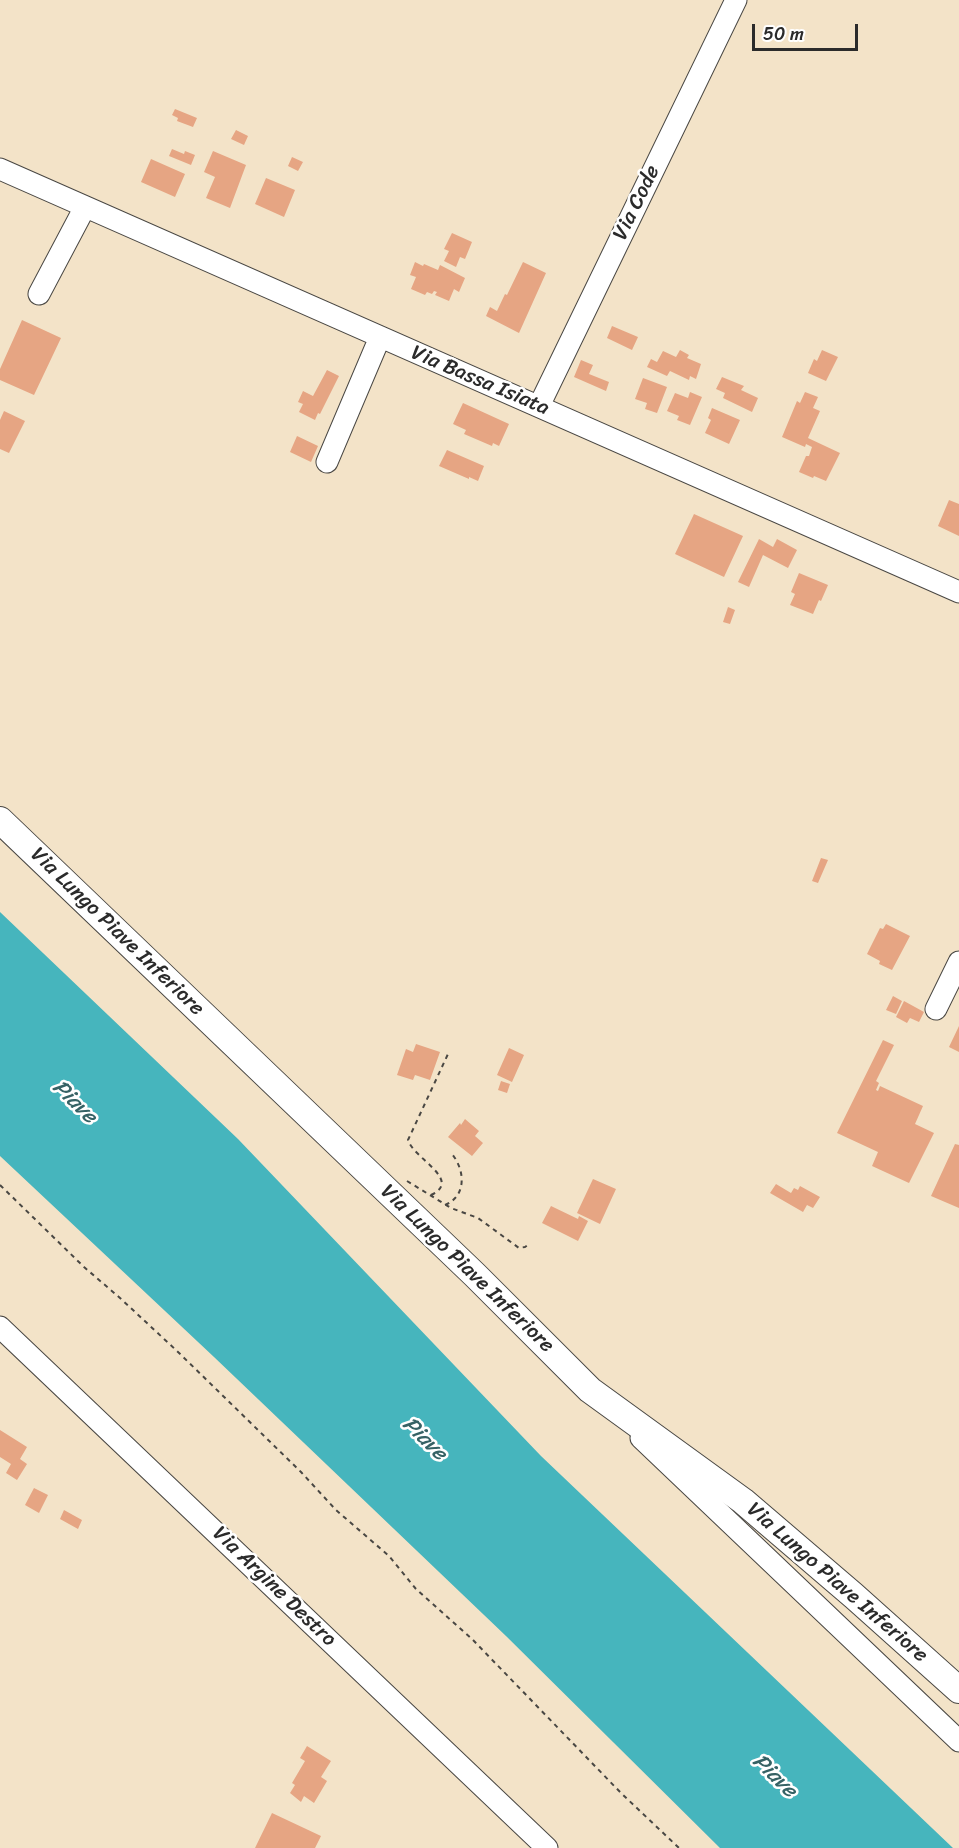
<!DOCTYPE html>
<style>
body{margin:0}
#map{position:relative;width:959px;height:1848px;overflow:hidden;background:#f3e3c8;font-family:Sriracha,sans-serif}
canvas{display:block}
.scale{position:absolute;left:752px;top:24px;width:106px;height:27px;box-sizing:border-box;border:3px solid #2b2b2b;border-top:0;padding-left:8px;font-size:18px;line-height:21px;white-space:nowrap;color:#2b2b2b;-webkit-text-stroke:4px #fff;paint-order:stroke}
</style>
<div id="map">
<canvas width="959" height="1848"></canvas>
<div class="scale">50 m</div>
</div>
<script>
const g = document.querySelector('canvas').getContext('2d');
g.lineJoin = 'round';
function fillPath(path, color) { g.fillStyle = color; g.fill(path, 'evenodd'); }
function stroke(path, color, width, dash) { g.strokeStyle = color; g.lineWidth = width; g.lineCap = dash ? 'butt' : 'round'; g.setLineDash(dash || []); g.stroke(path); }
function drawText(font, color, halo, rows, align = 'center') {
  g.font = font + ' Sriracha,sans-serif'; g.lineWidth = 5; g.setLineDash([]); g.textBaseline = 'middle'; g.strokeStyle = halo; g.fillStyle = color; for (const [text, x, y, turn = 0] of rows) {
    g.save(); g.translate(x, y); g.rotate((+turn || 0) * Math.PI / 180); g.textAlign = isNaN(turn) ? turn : align; if (halo) g.strokeText(text, 0, 0); g.fillText(text, 0, 0); g.restore();
  }
}
const water = new Path2D(`
 M0,912L238,1139L541,1456L953,1848H720L506,1636L214,1357L0,1156Z`);
const building = new Path2D(`
 M175,109L197,118L193,127L177,121L178,118L172,115Z
 M236,130L248,136L244,145L231,139Z
 M172,149L184,154L185,151L195,155L191,165L169,156Z
 M213,151L246,165L230,208L206,198L215,177L204,172Z
 M292,157L303,162L298,171L288,166Z
 M151,159L185,174L175,197L141,182Z
 M266,178L295,190L284,217L255,204Z
 M452,233L472,242L465,259L460,257L456,267L444,261L449,251L444,249Z
 M415,262L423,266L424,264L438,270L440,265L465,278L459,292L454,289L449,301L435,295L437,292L434,291L432,294L427,292L425,295L411,289L416,277L410,275Z
 M523,262L546,273L519,333L486,316L490,307L497,311L505,294L507,295Z
 M22,320L61,338L34,395L0,380V369Z
 M612,326L638,337L632,350L607,338Z
 M680,350L689,355L687,358L701,364L696,379L690,376L689,380L670,371L667,376L647,367L651,359L657,362L663,351L676,357Z
 M822,350L838,357L826,381L808,373L814,359L817,361Z
 M581,360L593,365L589,374L609,382L606,391L574,377Z
 M327,370L339,376L320,414L318,413L315,420L299,412L303,404L298,402L303,391L313,396Z
 M722,377L744,386L741,390L758,398L752,412L723,398L725,393L716,389Z
 M643,378L667,387L657,413L645,409L647,403L635,399Z
 M690,392L702,397L690,425L677,420L679,416L667,411L675,393L688,398Z
 M805,392L818,397L813,408L820,411L808,438L840,453L826,481L814,476L813,478L799,472L806,456H809L812,447L806,444L805,447L782,437L797,401L800,403Z
 M463,403L509,424L499,446L493,443L492,446L464,434L466,430L453,424Z
 M712,408L740,420L729,444L705,433L711,420L708,418Z
 M4,411L25,421L9,453L0,449V420Z
 M297,436L318,446L311,462L290,452Z
 M447,450L484,466L478,481L469,477V479L439,466Z
 M949,500L959,504V536L938,526Z
 M694,514L743,536L724,577L675,554Z
 M759,539L773,547L777,539L797,550L788,568L763,555L749,587L738,582Z
 M799,573L828,585L821,601L819,600L813,614L790,605L795,594L791,592Z
 M728,607L735,610L730,624L723,622Z
 M821,858L828,860L818,883L812,881Z
 M886,924L910,936L892,970L879,964L880,961L867,954L880,928L883,929Z
 M893,996L902,1001L896,1014L886,1010Z
 M904,1001L924,1012L919,1022L910,1018L907,1023L896,1017Z
 M959,1026V1052L949,1047Z
 M883,1040L894,1045L876,1081L879,1083L876,1090L878,1091L880,1086L923,1106L915,1124L934,1133L909,1183L872,1166L878,1152L837,1133Z
 M416,1044L440,1052L430,1080L415,1075L413,1080L397,1075L406,1049L413,1052Z
 M509,1048L524,1055L512,1082L497,1075Z
 M501,1081L510,1084L507,1093L498,1090Z
 M465,1119L479,1131L475,1136L483,1143L472,1156L448,1137L460,1123L461,1125Z
 M955,1144L959,1145V1208L931,1196Z
 M593,1179L616,1189L600,1224L577,1213Z
 M776,1184L791,1193L794,1188L798,1190L800,1186L820,1197L813,1208L807,1205L803,1212L770,1193Z
 M551,1206L578,1219L579,1216L588,1221L578,1241L542,1223Z
 M0,1430L27,1447L20,1459L27,1464L17,1480L6,1473L11,1464L0,1457Z
 M34,1488L48,1495L39,1513L25,1505Z
 M64,1510L82,1520L78,1529L60,1519Z
 M307,1746L331,1761L321,1777L327,1781L314,1803L304,1796L301,1802L290,1793L295,1785L292,1783L305,1761L300,1758Z
 M272,1813L321,1836L315,1848H255Z`);
const path = new Path2D(`
 M407,1181L451,1208L478,1218L519,1248L525,1247L529,1244
 M0,1185L84,1267L120,1298L177,1351L301,1472L336,1510L389,1556L416,1589L472,1639L621,1793L679,1848
 M431,1195C463,1180 414,1159 408,1140L448,1054
 M445,1205C467,1196 465,1170 452,1154`);
const minor = new Path2D(`
 M0,169L959,592
 M39,294L85,207
 M539,406L736,0
 M327,462L380,337
 M936,1009L959,962
 M0,1327L547,1848
 M641,1438L959,1741`);
const major = new Path2D(`
 M0,820L475,1275L590,1390L743,1501L854,1596L959,1690`);
const streetNames = [
 ["Via Code",637,203,-64],
 ["Via Bassa Isiata",480,381,23],
 ["Via Lungo Piave Inferiore",117,932,44],
 ["Via Lungo Piave Inferiore",467,1269,44],
 ["Via Lungo Piave Inferiore",837,1583,41],
 ["Via Argine Destro",274,1587,44]
];
const waterNames = [
 ["Piave",74,1102,44],
 ["Piave",424,1439,44],
 ["Piave",774,1776,44]
];
fillPath(water, '#46b5bd');
fillPath(building, '#e6a583');
stroke(minor, '#494743', 23);
stroke(major, '#494743', 28);
stroke(path, '#494743', 2, [4.5, 4.5]);
stroke(minor, '#fff', 21);
stroke(major, '#fff', 26);
drawText('21px', '#2b2b2b', '#fff', streetNames);
drawText('italic 22px', '#366265', '#fff', waterNames);
</script>
